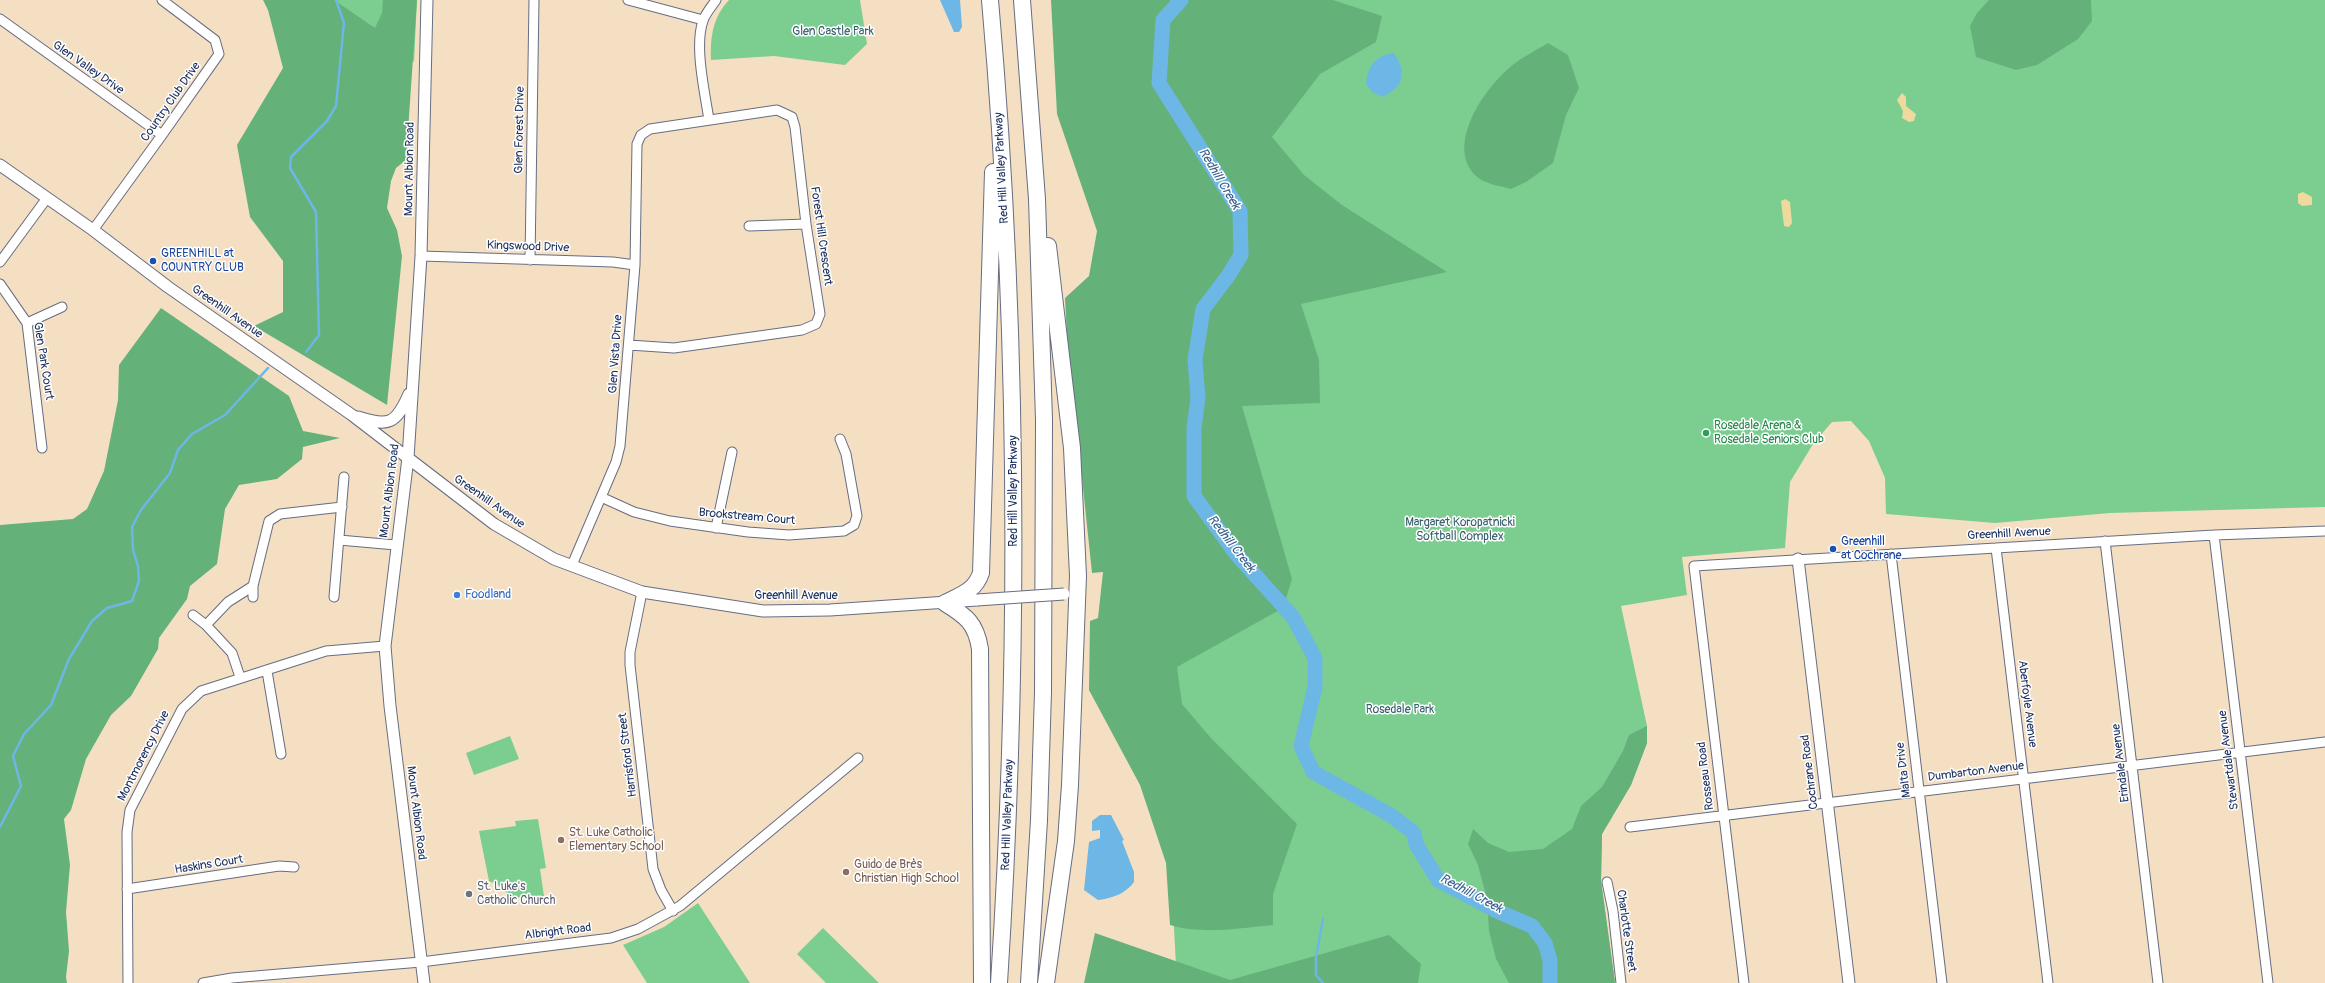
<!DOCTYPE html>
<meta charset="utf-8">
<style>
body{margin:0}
canvas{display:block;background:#f4dfc2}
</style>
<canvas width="2325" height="983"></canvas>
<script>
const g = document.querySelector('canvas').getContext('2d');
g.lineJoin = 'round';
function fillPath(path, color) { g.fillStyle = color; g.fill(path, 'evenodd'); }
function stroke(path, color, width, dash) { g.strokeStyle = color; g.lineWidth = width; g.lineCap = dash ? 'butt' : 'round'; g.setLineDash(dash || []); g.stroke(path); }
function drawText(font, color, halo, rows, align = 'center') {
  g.font = font + ' Pangolin,sans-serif'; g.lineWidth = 3; g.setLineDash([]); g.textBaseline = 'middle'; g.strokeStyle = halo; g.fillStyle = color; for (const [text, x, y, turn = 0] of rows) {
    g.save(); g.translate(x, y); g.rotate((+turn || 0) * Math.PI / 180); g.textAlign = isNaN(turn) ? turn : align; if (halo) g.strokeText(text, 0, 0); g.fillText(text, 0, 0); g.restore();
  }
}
const green = new Path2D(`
 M320,0H417L414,62Z
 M729,0H860L867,44L845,65L774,56L711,60C710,37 713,17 729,0Z
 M1242,0H2325V507L2110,513L1995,523L1886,514L1885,478L1869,441L1851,421L1832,422L1813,444L1790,482L1785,548L1682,557L1687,595L1621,606L1647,726V743L1631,785L1602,834L1601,881L1615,983H1177L1163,729Z
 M510,736L519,759L474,775L466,753Z
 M538,819L546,868L540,869L544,896L512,898L498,885L489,881L479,831L516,826L515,821Z
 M698,903L750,983H647L623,945L664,927Z
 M823,928L879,983H826L797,954Z`);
const forest = new Path2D(`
 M263,0H334L375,28L382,13L383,0H417L406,160L396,168L391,181L387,208L397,230L402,256L387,405L254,326L283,312V261L250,217L237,145L283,68L268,10Z
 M1051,0H1333L1382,16L1376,42L1320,74L1272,137L1304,175L1342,205L1447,272L1301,304L1319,360L1320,403L1242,406L1292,579L1283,608L1177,667L1182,704L1210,737L1297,824L1273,894V925C1240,928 1202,935 1170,925L1166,863L1140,785L1089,690L1090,621L1098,618L1103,572L1092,573L1067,336L1065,298L1089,276L1097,231L1057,114Z
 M1989,0H2091L2092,21L2078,39L2037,65L2016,70L1976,57L1970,26L1977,13Z
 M1548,43L1568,55L1579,88L1566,115L1553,163L1526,182L1511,189C1501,186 1484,184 1476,176C1444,145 1486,85 1514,64C1524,56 1537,50 1548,43Z
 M161,308L289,396L303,431L340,438L303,447L302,459L277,479L239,485L225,509L217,564L190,586L187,599L159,638L158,649L131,696L111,715L86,759L71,810L64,819L70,865L66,912L69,951L66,977L67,983H0V525L73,519L87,509L104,471L118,400L119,365Z
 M1647,726V743L1631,785L1602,834L1601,881L1615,983H1509L1496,959L1489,931L1487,899L1478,865L1468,844L1473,829L1488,843L1509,852L1543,849L1572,829L1581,806L1602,787L1623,751L1629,735Z
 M1095,933L1230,980L1389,935L1421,964L1418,983H1084Z`);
const sand = new Path2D(`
 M1902,93L1906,97V106L1916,114L1914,121L1909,122L1902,118L1903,111L1897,100Z
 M2303,192L2312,197V205L2302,206L2298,203V194Z
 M1785,199L1790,202L1792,223L1789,227L1784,226L1781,201Z`);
const water = new Path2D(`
 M940,0H960L962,27L959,32H954Z
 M1394,53C1407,73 1404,87 1382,97L1372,92L1366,84C1368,65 1375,56 1394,53Z
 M1100,815H1111L1124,840L1122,841L1134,872V882C1125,894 1113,898 1098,900L1084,890L1089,842L1100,838V830L1092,831V821Z`);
const stream = new Path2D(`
 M306,352L319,335L316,212L290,168L291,157L327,121L336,106L344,23L336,0
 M0,827L21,786L13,756L24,734L51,705L69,659L92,621L107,608L132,601L139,581L138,566L133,550L132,527L141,510L170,473L178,450L192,434L225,415L268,368
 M1323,919L1316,957V975L1323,983`);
const river = new Path2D(`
 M1181,0L1163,20L1159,83L1240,211L1241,255L1228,276L1203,309L1195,360L1198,398L1194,428V496L1237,555L1293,617L1315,658V687L1301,746L1313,772L1392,816L1414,833L1416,844L1438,880L1497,911L1532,926L1545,943L1550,960V983`);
const minor = new Path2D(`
 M628,0L703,20
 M0,19L162,135
 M709,120C705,93 694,46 703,21C705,14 712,6 716,0
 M749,226L806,224
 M93,230L162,135L219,54L215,40L162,0
 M421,256L613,262L635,265
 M530,260L534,0
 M0,262L47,198
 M0,284L27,323L42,448
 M27,323L62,307
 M601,497L634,512L670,521L748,532L789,535L844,531L854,525L857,516L846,454L840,439
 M716,528L732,452
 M2214,535L2268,983
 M339,540L396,545
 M2105,541L2158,983
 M1996,548L2048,983
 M1891,554L1942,983
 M572,565L616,462L620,446L635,265L637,144L641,135L650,129L777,110L792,117L795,127L806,224L820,314L816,324L802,330L674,348L629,345
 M642,592L630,652V665L653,869L661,890L673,911
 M253,597V586L269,521L280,514L342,507
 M334,597L344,477
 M193,615L206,625L232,653L240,677
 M206,625L228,602L253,586
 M267,671L281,754
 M1630,827L2325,742
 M1607,882L1613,911L1621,983
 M127,889L279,866L294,867
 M128,983L127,832L130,810L182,709L201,691L326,651L385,646
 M203,983L232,978L421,962L611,938L638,929L680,906L858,758
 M1744,983L1694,566L2214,535L2325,531`);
const tertiary = new Path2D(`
 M0,165L93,230L168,287L352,415L494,524L554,559L642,592L763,611L830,610L977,600
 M358,417C389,427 396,424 409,394
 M1798,559L1849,983
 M424,983L390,706L385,646L408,458L421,256L427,0`);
const motorway = new Path2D(`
 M990,0C1019,327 1020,655 999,983
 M1022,0L1037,199L1044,420L1043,692L1039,820L1029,983
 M945,603C961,595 975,591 981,573L993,172
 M945,603C966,616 976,623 980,649L982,983
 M1046,983L1066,841L1070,785L1078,576L1072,448L1048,246`);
const tertiaryBridge = new Path2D(`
 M977,600L1064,594`);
const markers = [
 [153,261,4,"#1a4fb4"],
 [1706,433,4,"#2e9e5b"],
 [1833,549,4,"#1a4fb4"],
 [457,595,4,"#3f7fe0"],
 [561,840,4,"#8d6e63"],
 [846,872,4,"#8d6e63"],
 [469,894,4,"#6b7280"]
];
const parkNames = [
 ["Glen Castle Park",833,32],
 ["Margaret Koropatnicki",1460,523],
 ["Softball Complex",1460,537],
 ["Rosedale Park",1400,710]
];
const streetNames = [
 ["Glen Valley Drive",88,68,35],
 ["Country Club Drive",171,102,-55],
 ["Glen Forest Drive",520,130,-89],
 ["Red Hill Valley Parkway",1002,168,-93],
 ["Mount Albion Road",410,169,-89],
 ["Forest Hill Crescent",821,236,82],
 ["Kingswood Drive",528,247,2],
 ["Greenhill Avenue",227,312,35],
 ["Glen Vista Drive",616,354,-86],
 ["Glen Park Court",43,361,81],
 ["Mount Albion Road",390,491,-83],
 ["Red Hill Valley Parkway",1014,491,-90],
 ["Greenhill Avenue",489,502,35],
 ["Brookstream Court",747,517,5],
 ["Greenhill Avenue",2009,534,-3],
 ["Greenhill Avenue",796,596],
 ["Aberfoyle Avenue",2027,704,83],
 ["Harrisford Street",628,755,-97],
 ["Montmorency Drive",144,756,-63],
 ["Stewartdale Avenue",2229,760,-97],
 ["Erindale Avenue",2121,763,-97],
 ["Malta Drive",1904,770,-97],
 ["Cochrane Road",1810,772,-97],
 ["Dumbarton Avenue",1976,772,-7],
 ["Rosseau Road",1706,776,-97],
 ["Mount Albion Road",416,813,83],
 ["Red Hill Valley Parkway",1008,815,-88],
 ["Haskins Court",209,865,-9],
 ["Charlotte Street",1626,931,82],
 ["Albright Road",558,932,-7]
];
const transitNames = [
 ["GREENHILL at",161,254],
 ["COUNTRY CLUB",161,268],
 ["Greenhill",1841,542],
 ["at Cochrane",1841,556]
];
const leisureNames = [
 ["Rosedale Arena &",1714,426],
 ["Rosedale Seniors Club",1714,440]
];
const shopNames = [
 ["Foodland",465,595]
];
const educationNames = [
 ["St. Luke Catholic",569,833],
 ["Elementary School",569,847],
 ["Guido de Brès",854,865],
 ["Christian High School",854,879]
];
const worshipNames = [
 ["St. Luke's",477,887],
 ["Catholic Church",477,901]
];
const waterNames = [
 ["Redhill Creek",1219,179,59],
 ["Redhill Creek",1231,544,52],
 ["Redhill Creek",1471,894,28]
];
fillPath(green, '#7cce90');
fillPath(forest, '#65b17a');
fillPath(sand, '#eeda9e');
fillPath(water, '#6cb7e5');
stroke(stream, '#6cb7e5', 2.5);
stroke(river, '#6cb7e5', 15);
stroke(minor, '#676d81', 11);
stroke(tertiary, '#676d81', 13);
stroke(motorway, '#676d81', 18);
stroke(minor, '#fff', 9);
stroke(tertiary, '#fff', 11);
stroke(motorway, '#fff', 16);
stroke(tertiaryBridge, '#676d81', 13, []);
stroke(tertiaryBridge, '#fff', 11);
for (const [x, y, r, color] of markers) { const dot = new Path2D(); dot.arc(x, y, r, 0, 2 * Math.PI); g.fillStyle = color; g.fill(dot); stroke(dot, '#fff', 1.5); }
drawText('12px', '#385f6d', '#fff', parkNames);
drawText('12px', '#1b2f5e', '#fff', streetNames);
drawText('12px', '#164399', '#fff', transitNames, 'left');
drawText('12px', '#27864d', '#fff', leisureNames, 'left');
drawText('12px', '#366cbe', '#fff', shopNames, 'left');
drawText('12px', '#785e54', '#fff', educationNames, 'left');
drawText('12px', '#5b616d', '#fff', worshipNames, 'left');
drawText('italic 13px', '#375f8d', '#fff', waterNames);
</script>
